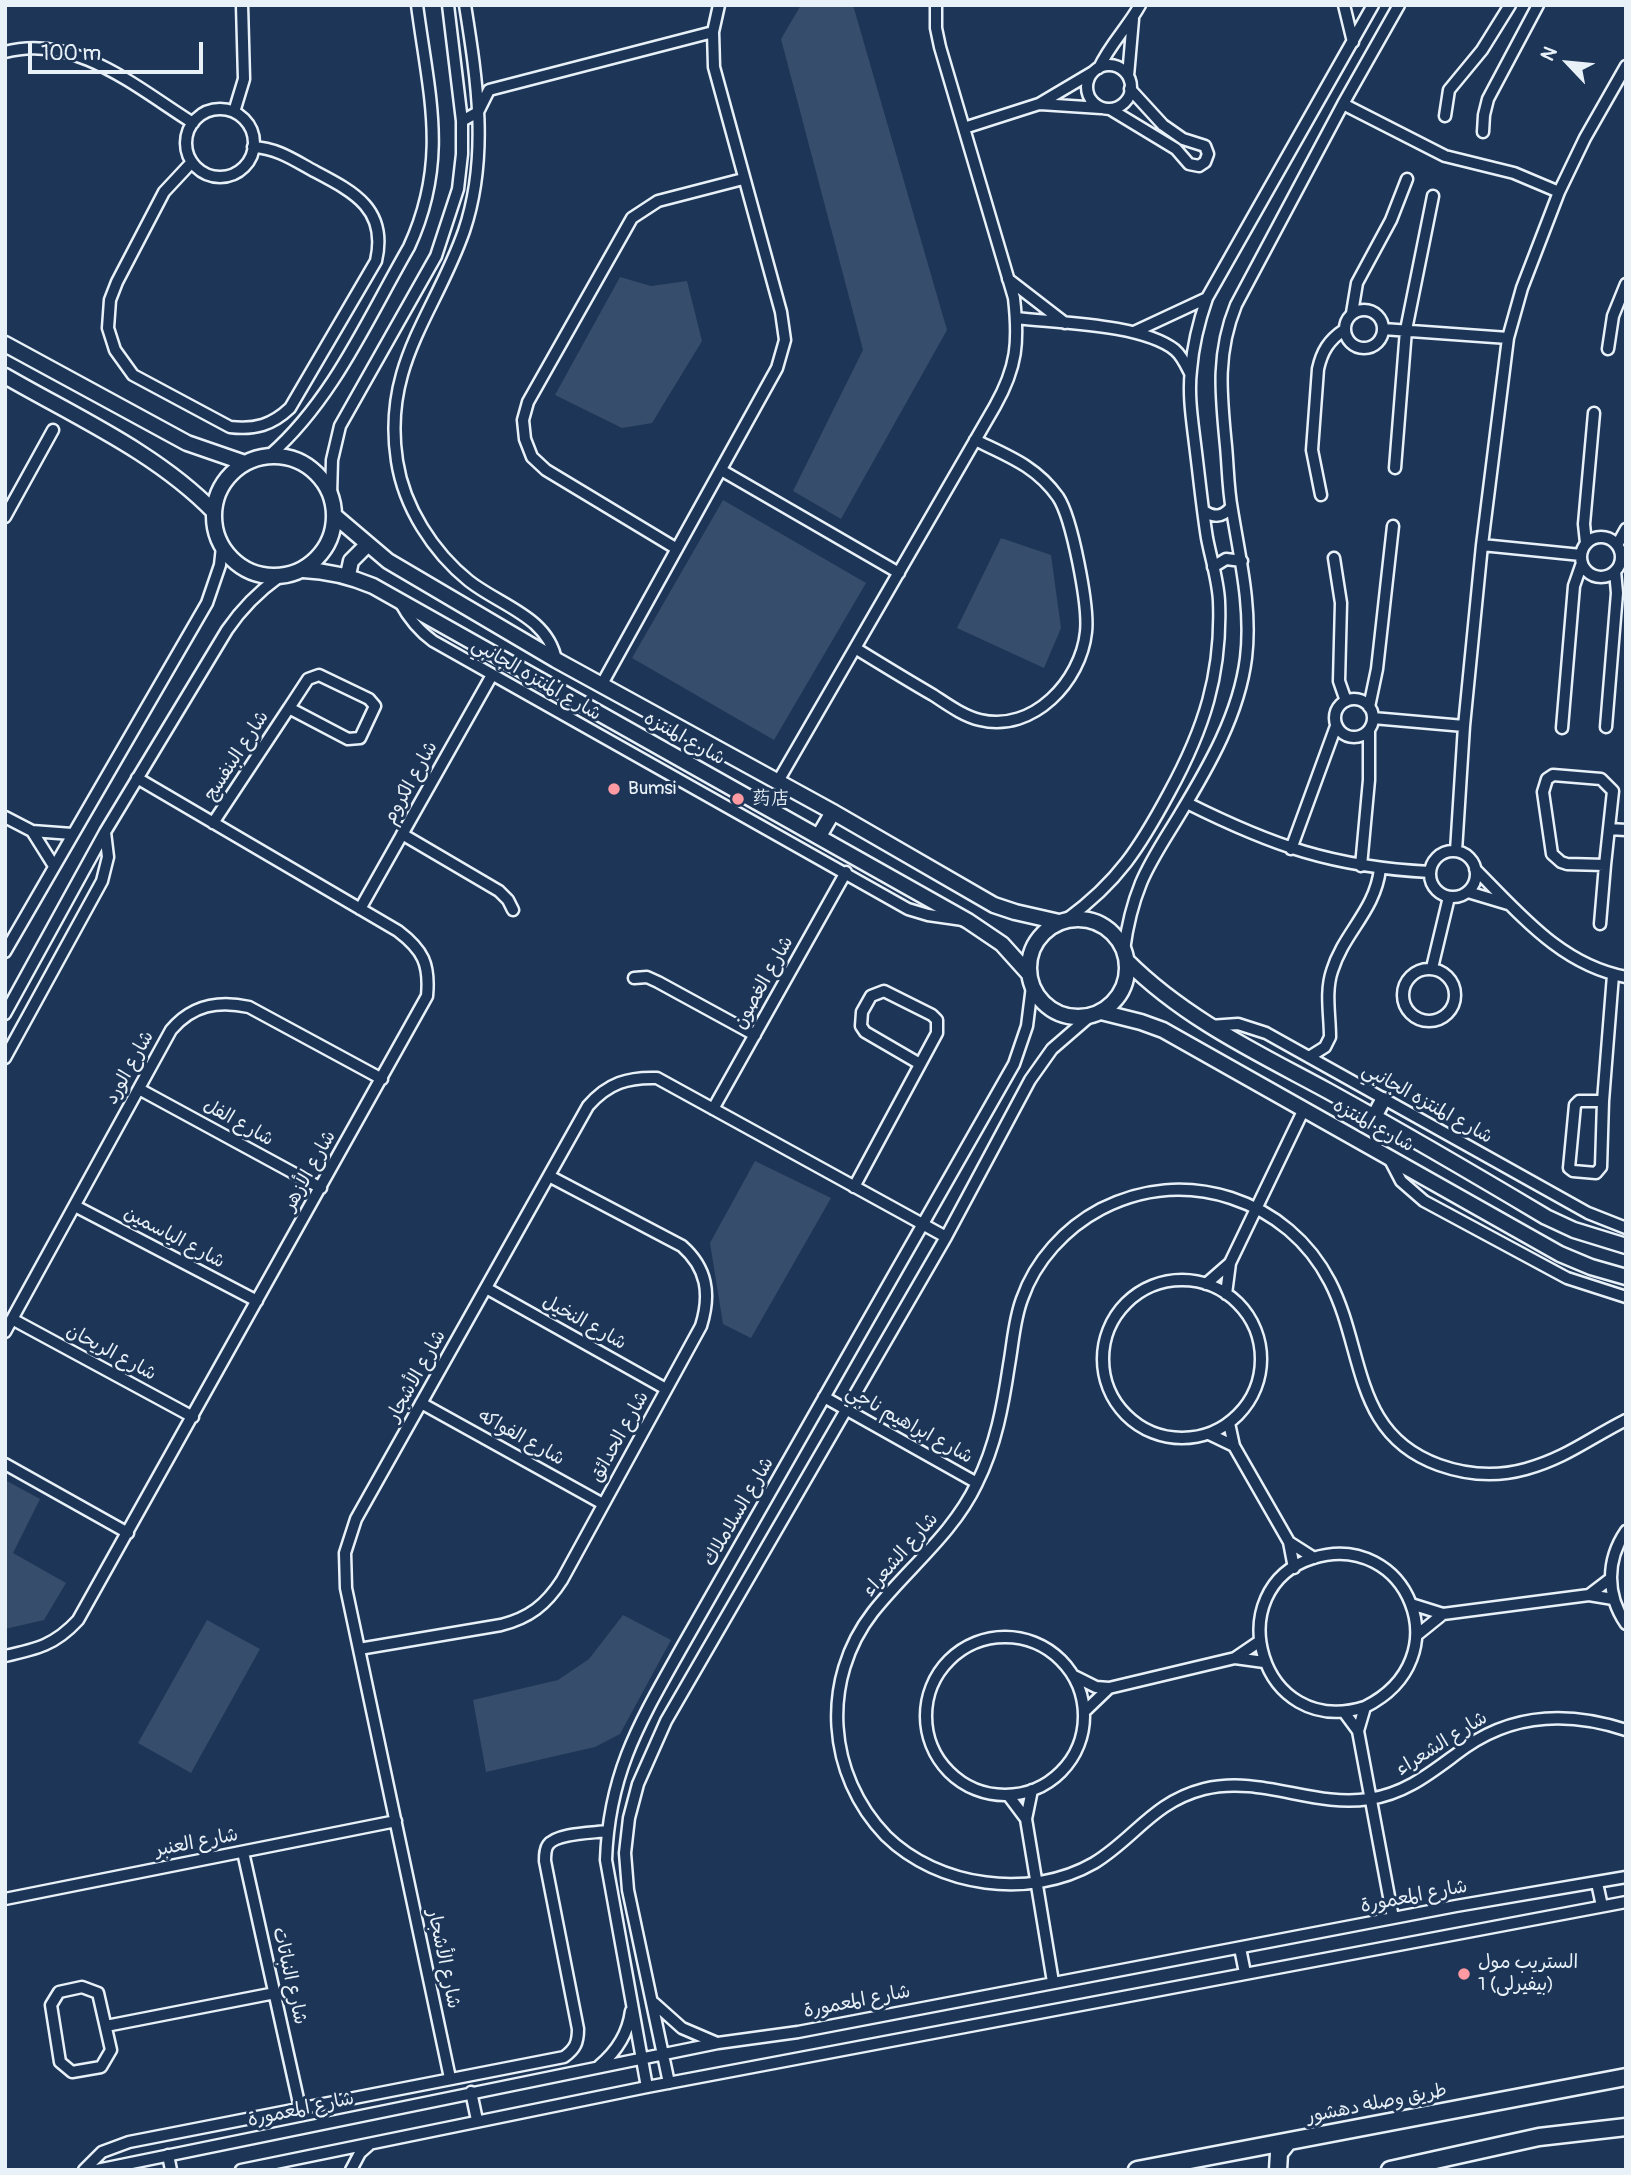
<!DOCTYPE html>
<meta charset="utf-8">
<style>
body{margin:0}
#map{position:relative;width:1631px;height:2175px;overflow:hidden;background:#1d3557;font-family:Pangolin,sans-serif}
canvas{display:block}
.frame{position:absolute;inset:0;border:7px solid #e8f1f8;pointer-events:none}
.north{position:absolute;left:1533px;top:28px;width:70px;height:70px;-webkit-text-stroke:5px #1d3557;paint-order:stroke;rotate:296deg;font-size:19px;font-weight:700;line-height:28px;text-align:center;color:#e8f1f8}
.north::after{content:'';display:block;margin:auto;width:24px;height:32px;background:#e8f1f8;clip-path:polygon(50% 0,100% 100%,50% 72%,0 100%)}
.scale{position:absolute;left:28px;top:42px;width:175px;height:32px;box-sizing:border-box;border:4px solid #e8f1f8;border-top:0;padding-left:9px;font-size:21px;line-height:24px;white-space:nowrap;color:#e8f1f8;-webkit-text-stroke:5px #1d3557;paint-order:stroke}
</style>
<div id="map">
<canvas width="1631" height="2175"></canvas>
<div class="frame"></div>
<div class="north">N</div>
<div class="scale">100 m</div>
</div>
<script>
const g = document.querySelector('canvas').getContext('2d');
g.lineJoin = 'round';
function fillPath(path, color) { g.fillStyle = color; g.fill(path, 'evenodd'); }
function stroke(path, color, width, dash) { g.strokeStyle = color; g.lineWidth = width; g.lineCap = dash ? 'butt' : 'round'; g.setLineDash(dash || []); g.stroke(path); }
function drawText(font, color, halo, rows, align = 'center') {
  g.font = font + ' Pangolin,"Playpen Sans Arabic","LXGW WenKai TC",sans-serif'; g.lineWidth = 6; g.setLineDash([]); g.textBaseline = 'middle'; g.strokeStyle = halo; g.fillStyle = color; for (const [text, x, y, turn = 0] of rows) {
    g.save(); g.translate(x, y); g.rotate((+turn || 0) * Math.PI / 180); g.textAlign = isNaN(turn) ? turn : align; if (halo) g.strokeText(text, 0, 0); g.fillText(text, 0, 0); g.restore();
  }
}
const green = new Path2D(`
 M801,5H853L947,330L841,519L793,491L863,350L781,39Z
 M620,277L651,286L687,281L702,341L652,423L622,428L555,395Z
 M723,500L866,583L774,740L632,658Z
 M1001,538L1051,555L1061,628L1044,668L957,628Z
 M755,1161L831,1198L751,1338L723,1324L710,1243Z
 M5,1480L40,1499L13,1553L66,1583L44,1620L5,1629Z
 M623,1615L671,1640L620,1734L595,1747L486,1772L473,1700L558,1680L589,1659Z
 M207,1620L260,1649L191,1773L138,1743Z`);
const street = new Path2D(`
 M465,5C477,80 489,157 464,231C435,314 382,365 397,461C404,507 433,552 469,581C501,606 548,617 556,660
 M1344,5L1353,42
 M5,52C75,33 137,88 193,123
 M1087 87a22 22 0 1 1 44 0a22 22 0 1 1-44 0Z
 M1099,68C1110,44 1128,27 1140,5
 M1128,76L1133,19
 M1040,104L1101,108
 M1343,104L1445,156L1514,173L1559,192
 M1110,109L1176,149L1189,164L1199,166L1205,162L1208,154L1205,146L1183,139L1163,125L1130,89
 M186 143a34 34 0 1 1 68 0a34 34 0 1 1-68 0Z
 M234,112L244,79L242,5
 M1445,116L1449,90L1482,50L1510,5
 M462,121L478,112L489,90L713,32
 M964,128L1039,104L1093,72
 M1483,132L1484,115L1488,99L1538,5
 M192,162L164,192L117,282L110,300L108,328L115,350L133,375L230,427C255,430 272,425 290,408L376,261C388,209 354,192 314,171C294,160 277,148 253,147
 M1008,279L1065,323
 M1345 329a19 19 0 1 1 38 0a19 19 0 1 1-38 0Z
 M1352,313L1357,283L1391,220L1407,179
 M1016,318C1059,323 1142,324 1175,350C1182,356 1186,365 1190,373
 M1383,329L1508,338
 M1134,332L1207,298
 M1608,349L1613,316L1626,284
 M270,455C333,400 368,318 409,247C449,160 429,96 417,5
 M1395,468L1406,330L1433,196
 M721,470L899,573
 M331,495L332,460L340,426L436,256L458,189L462,154V121L448,5
 M1321,495L1312,450L1318,369C1322,351 1329,340 1344,330
 M1204,511C1214,518 1223,517 1231,507
 M5,517L53,430
 M1581 557a20 20 0 1 1 40 0a20 20 0 1 1-40 0Z
 M1586,543L1584,524L1594,413
 M1482,545L1581,555
 M1617,545L1626,529
 M677,549L546,470L532,457L525,439L523,420L528,402L632,218L658,201L743,179
 M1334,558L1341,603L1339,681L1346,701
 M1213,567L1226,559L1242,561
 M400,602C409,619 418,630 433,641L908,909L928,915L963,920
 M855,648C881,664 907,680 933,695C947,704 963,716 980,720C1033,733 1081,681 1086,632C1089,606 1072,518 1058,497C1036,466 1008,456 975,440
 M602,684L777,368L785,340L781,312L714,67L713,32L719,5
 M1335 718a19 19 0 1 1 38 0a19 19 0 1 1-38 0Z
 M1369,707L1377,669L1393,526
 M1373,718L1464,726
 M1606,727L1617,593L1615,571
 M1562,728L1574,586L1582,563
 M777,783L995,406C1017,367 1019,342 1014,298L940,47L936,28V5
 M1187,803C1273,846 1333,867 1430,872
 M5,817L32,831L72,834
 M213,823L289,708L348,739L360,738L375,706L369,699L319,675L308,679L289,708
 M1609,829L1626,830
 M32,831L54,866
 M402,834L499,891L508,900L513,910
 M1291,849L1336,726
 M1456,851L1464,726L1482,545L1508,338L1522,288L1559,192L1585,138L1626,66
 M1430 874a23 23 0 1 1 46 0a23 23 0 1 1-46 0Z
 M1361,866L1369,780V730
 M1475,869C1520,914 1561,965 1626,977
 M1468,892L1508,904
 M360,909L492,675
 M1067,919C1118,882 1140,847 1169,793C1204,729 1222,674 1219,601C1218,580 1211,559 1207,538C1202,507 1199,475 1195,444C1192,419 1188,394 1191,370C1193,344 1199,321 1207,298L1373,5
 M1600,924L1605,865L1567,864L1561,862L1552,854L1543,792L1547,779L1553,775L1601,779L1613,791L1605,865
 M1124,950C1127,927 1132,905 1141,883C1151,859 1167,836 1180,814C1209,766 1239,714 1246,658C1252,608 1240,559 1232,510C1228,489 1228,467 1226,446C1221,395 1216,354 1236,305L1343,104L1399,5
 M5,952L207,603L220,565L222,547
 M1432,968L1449,897
 M1403 995a26 26 0 1 1 52 0a26 26 0 1 1-52 0Z
 M634,978L647,977L658,982L755,1035
 M5,1014L105,832L227,630C242,608 258,592 279,577
 M1210,1026L1238,1024L1266,1033L1588,1213L1626,1228
 M1309,1057L1325,1047L1330,1037C1330,1015 1325,992 1332,971C1344,932 1375,911 1380,869
 M5,1058L102,881L108,857L105,832
 M139,1089L321,1188
 M1579,1101H1603L1601,1167L1596,1173L1573,1171L1569,1168L1575,1105Z
 M1603,1101L1613,975
 M713,1109L846,872
 M1388,1156L1401,1181L1424,1201L1567,1278L1626,1297
 M854,1187L937,1033V1020L932,1015L884,991L871,996L862,1012L861,1026L865,1032L920,1064
 M75,1206L257,1301
 M1103 1359a79 79 0 1 1 158 0a79 79 0 1 1-158 0Z
 M1206,1284L1230,1263
 M486,1288L666,1389
 M1226,1294L1230,1263L1304,1109
 M12,1319L193,1417
 M5,1332L171,1030C192,1005 218,1000 249,1007L382,1079
 M824,1397L977,1483
 M421,1403L603,1504
 M1626,1420C1590,1438 1566,1458 1526,1469C1497,1477 1467,1475 1439,1465C1352,1434 1365,1350 1330,1282C1309,1241 1274,1212 1231,1198C1187,1184 1142,1188 1101,1209C1065,1228 1035,1261 1022,1299C1014,1320 1013,1343 1009,1365C1003,1405 996,1445 977,1483C953,1534 908,1568 873,1612C820,1680 827,1775 886,1836C938,1887 1030,1900 1094,1863C1135,1838 1153,1802 1204,1789C1261,1775 1314,1808 1369,1799C1409,1793 1435,1769 1466,1747C1515,1713 1571,1712 1626,1730
 M1229,1423L1234,1446L1289,1542L1294,1568
 M1209,1434L1234,1446
 M5,1464L128,1533
 M1626,1531C1606,1560 1606,1595 1626,1624
 M1289,1542L1314,1558
 M1589,1595L1610,1579
 M1411,1604L1443,1614L1589,1595L1613,1599
 M1417,1635L1443,1614
 M926 1716a79 79 0 1 1 158 0a79 79 0 1 1-158 0Z
 M359,1649L501,1625C529,1618 546,1605 562,1580L701,1326C711,1294 707,1268 682,1246L549,1176
 M5,1656C37,1649 55,1645 78,1620L427,996C430,964 423,950 398,931L137,778
 M1235,1658L1260,1641
 M1074,1676L1096,1687L1109,1688L1235,1658L1264,1662
 M1084,1712L1109,1688
 M1344,1712L1358,1731L1393,1918
 M1358,1731L1365,1707C1463,1658 1406,1529 1313,1558C1218,1588 1259,1740 1365,1707
 M1032,1790L1026,1819L1053,1982
 M1008,1795L1026,1819
 M243,1852L300,2108
 M1597,1883L1602,1906
 M5,1899L396,1821
 M1240,1948L1245,1973
 M82,1987L98,1993L111,2050L101,2067L72,2072L60,2062L51,2005L59,1992Z
 M654,2003L682,2028L717,2043
 M106,2026L275,1993
 M599,2066C616,2052 628,2034 631,2011
 M450,2078L346,1588L345,1553L356,1519L588,1106C608,1083 628,1077 657,1078L946,1237
 M669,2083L628,1890L625,1853L629,1818L638,1784L666,1721L946,1237L1030,1080L1052,1049L1089,1017
 M647,2087L606,1860C609,1772 640,1722 682,1647L1014,1064L1027,1026L1032,986
 M471,2092L477,2120
 M168,2155L171,2170
 M84,2170L102,2152L129,2142L564,2057C575,2049 578,2043 578,2029L545,1861C545,1855 545,1849 548,1845C556,1833 593,1833 607,1831
 M97,2170L718,2043L798,2032L1456,1906L1626,1877
 M241,2170L647,2087L1626,1902
 M351,2170L360,2153L369,2145`);
const secondary = new Path2D(`
 M5,344L187,443L245,463
 M5,376C76,417 157,453 214,512
 M214 516a60 60 0 1 1 120 0a60 60 0 1 1-120 0Z
 M335,516L388,561L556,660L833,812L994,905L1015,912L1059,922
 M303,570C329,571 349,576 373,586L968,921L1002,944L1029,974
 M348,575L351,561L367,545
 M819,836L833,812
 M1029 968a49 49 0 1 1 98 0a49 49 0 1 1-98 0Z
 M1127,961C1185,1019 1258,1053 1328,1091C1402,1132 1474,1174 1546,1217L1574,1230L1626,1246
 M1101,1012L1141,1022L1163,1030L1560,1254L1591,1267L1626,1277
 M1374,1117L1383,1100`);
const primary = new Path2D(`
 M1137,2170L1626,2077
 M1278,2170L1279,2153L1287,2143
 M1390,2170L1539,2137L1626,2127`);
const markers = [
 [614,789,7,"#ff9aa2"],
 [738,799,7,"#ff9aa2"],
 [1464,1974,7,"#ff9aa2"]
];
const streetNames = [
 ["شارع المنتزه الجانبي",536,680,30],
 ["شارع المنتزه",684,739,29],
 ["شارع البنفسج",237,756,-57],
 ["شارع الكروم",411,783,-61],
 ["شارع الغصون",764,983,-61],
 ["شارع الورد",130,1068,-61],
 ["شارع المنتزه الجانبي",1427,1104,29],
 ["شارع الفل",238,1123,29],
 ["شارع المنتزه",1373,1126,29],
 ["شارع الأزهر",310,1171,-61],
 ["شارع الياسمين",174,1238,28],
 ["شارع النخيل",584,1323,29],
 ["شارع الريحان",111,1353,28],
 ["شارع الأشجار",417,1376,-61],
 ["شارع ابراهيم ناجي",909,1425,29],
 ["شارع الحدائق",620,1437,-61],
 ["شارع الفواكه",521,1438,29],
 ["شارع السلاملاك",739,1512,-60],
 ["شارع الشعراء",901,1555,-49],
 ["شارع الشعراء",1442,1744,-32],
 ["شارع العنبر",197,1843,-11],
 ["شارع المعمورة",1414,1897,-11],
 ["شارع الأشجار",443,1959,78],
 ["شارع النباتات",289,1976,77],
 ["شارع المعمورة",857,2002,-11],
 ["طريق وصله دهشور",1377,2104,-11],
 ["شارع المعمورة",301,2110,-12]
];
const poiNames = [
 ["Bumsi",628,789],
 ["药店",752,799],
 ["الستريب مول",1478,1963],
 ["1 (بيفيرلى)",1478,1985]
];
fillPath(green, '#374d6c');
stroke(street, '#e8f1f8', 15);
stroke(secondary, '#e8f1f8', 19);
stroke(primary, '#e8f1f8', 21);
stroke(street, '#1d3557', 10);
stroke(secondary, '#1d3557', 14);
stroke(primary, '#1d3557', 16);
for (const [x, y, r, color] of markers) { const dot = new Path2D(); dot.arc(x, y, r, 0, 2 * Math.PI); g.fillStyle = color; g.fill(dot); stroke(dot, '#1d3557', 2.5); }
drawText('19px', '#e8f1f8', '#1d3557', streetNames);
drawText('19px', '#e8f1f8', '#1d3557', poiNames, 'left');
</script>
